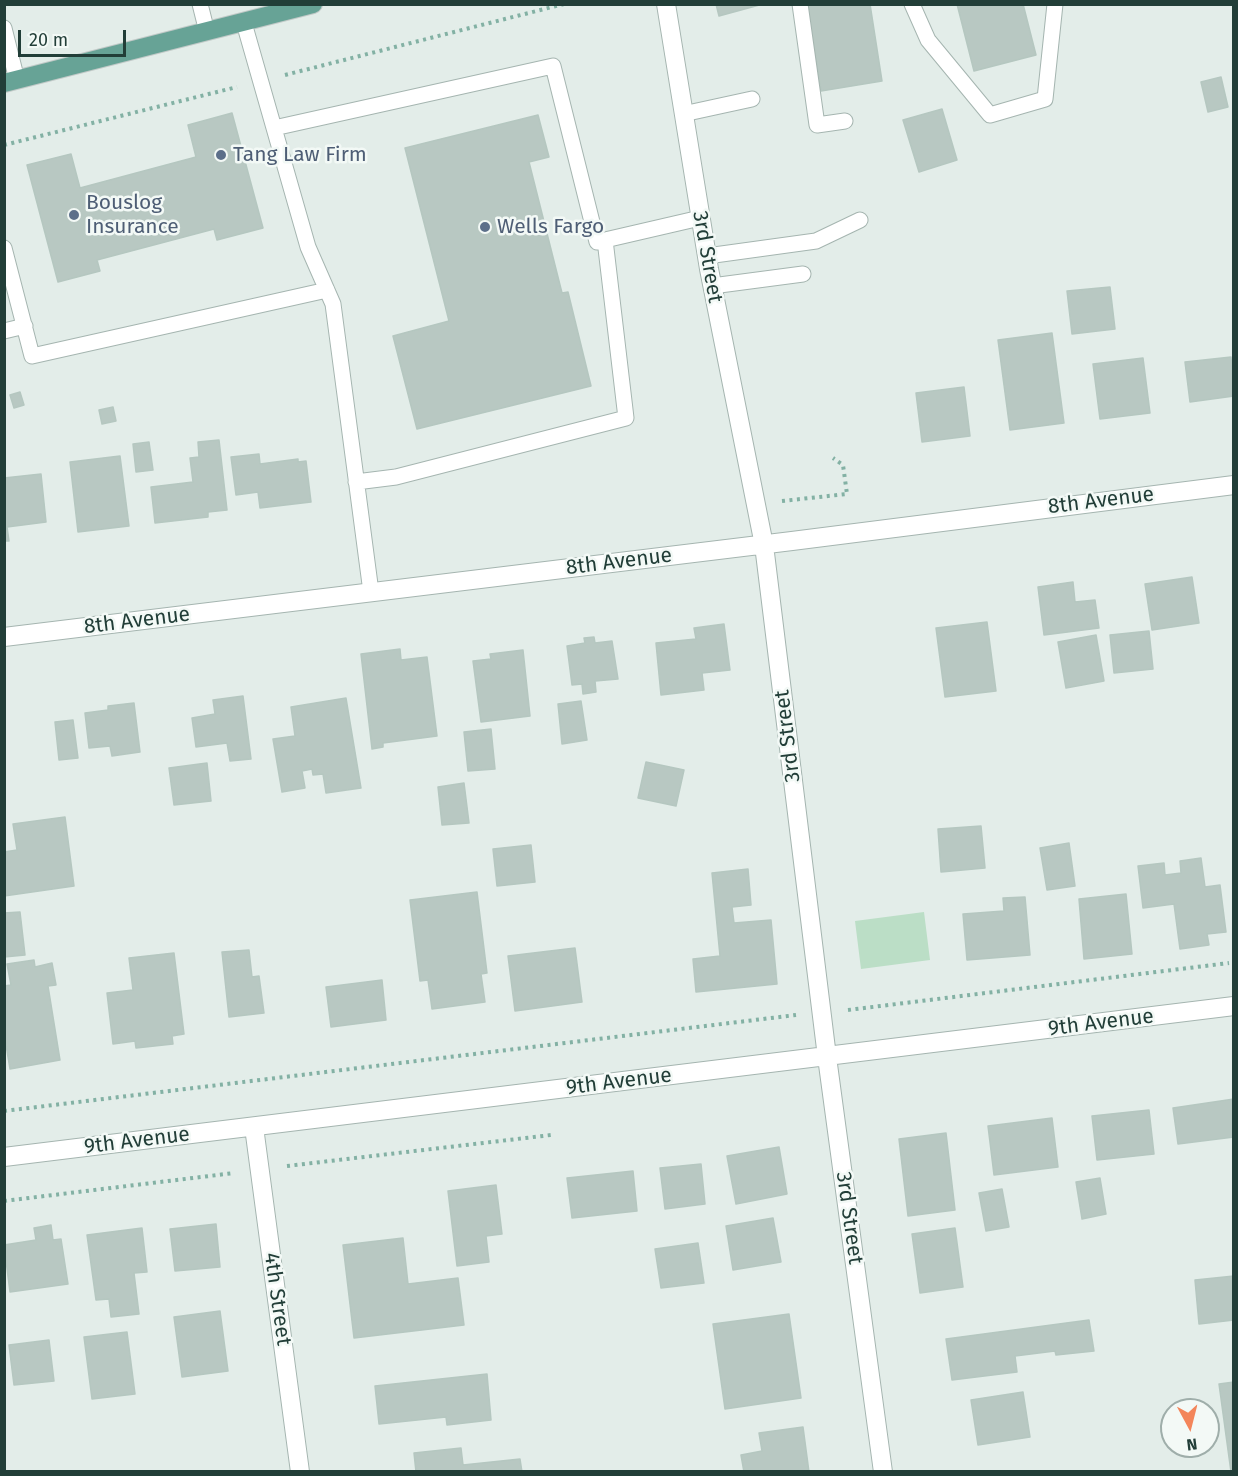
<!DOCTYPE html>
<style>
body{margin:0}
#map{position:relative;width:1238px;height:1476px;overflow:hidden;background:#e3ede9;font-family:"Fira Sans",sans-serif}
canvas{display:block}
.frame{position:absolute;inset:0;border:6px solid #223e38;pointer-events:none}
.north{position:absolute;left:1160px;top:1398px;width:60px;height:60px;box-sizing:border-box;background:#f3f9f6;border:2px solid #9faeaa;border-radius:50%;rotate:173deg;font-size:16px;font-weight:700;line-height:24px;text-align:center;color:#223e38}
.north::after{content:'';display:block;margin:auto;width:21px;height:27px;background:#f3855a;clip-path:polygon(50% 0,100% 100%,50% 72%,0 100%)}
.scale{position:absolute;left:18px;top:30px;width:108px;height:27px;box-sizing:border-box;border:3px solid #223e38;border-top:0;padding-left:8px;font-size:18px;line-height:21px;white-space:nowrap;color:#223e38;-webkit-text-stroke:4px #f3f9f6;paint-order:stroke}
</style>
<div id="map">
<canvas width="1238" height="1476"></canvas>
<div class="frame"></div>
<div class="north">N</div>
<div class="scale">20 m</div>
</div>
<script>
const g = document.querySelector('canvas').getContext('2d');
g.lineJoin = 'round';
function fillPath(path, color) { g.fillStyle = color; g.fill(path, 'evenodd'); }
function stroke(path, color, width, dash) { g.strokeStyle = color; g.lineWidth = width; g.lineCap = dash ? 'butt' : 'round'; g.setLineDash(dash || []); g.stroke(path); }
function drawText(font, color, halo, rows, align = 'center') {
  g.font = font + ' "Fira Sans",sans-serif'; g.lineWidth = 5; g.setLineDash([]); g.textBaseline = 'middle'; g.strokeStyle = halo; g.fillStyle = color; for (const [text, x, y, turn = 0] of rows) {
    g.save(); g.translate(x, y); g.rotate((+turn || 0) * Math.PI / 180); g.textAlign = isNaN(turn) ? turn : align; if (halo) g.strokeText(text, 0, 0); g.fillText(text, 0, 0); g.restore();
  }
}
const green = new Path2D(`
 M924,912L930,960L861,969L855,921Z`);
const building = new Path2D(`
 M716,4H763L719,16Z
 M807,4H870L882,81L821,91Z
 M957,4H1023L1036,55L974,71Z
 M1221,77L1228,107L1208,112L1201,82Z
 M942,109L957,160L919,172L903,120Z
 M232,113L263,228L217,240L214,229L97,260L100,271L58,282L27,165L71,154L80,188L196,157L188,125Z
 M538,115L549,157L529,162L562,293L568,292L591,386L417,429L393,336L449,321L405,148Z
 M1110,287L1115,329L1072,334L1067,291Z
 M1052,333L1064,423L1010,430L998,340Z
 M1231,357L1234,396L1190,402L1185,362Z
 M1143,358L1150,413L1100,419L1093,364Z
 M964,387L970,436L922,442L916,393Z
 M20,392L24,405L14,408L10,395Z
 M113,407L116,421L102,424L99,410Z
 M219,440L227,510L208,512V517L155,523L151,487L193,482L190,458L199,457L198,442Z
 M149,442L153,470L136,472L133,444Z
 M259,454L260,464L298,459V462L306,461L311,502L260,508L258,492L236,495L231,457Z
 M120,456L129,526L78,532L70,462Z
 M41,474L46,522L7,527L9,541H4V478Z
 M1192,577L1199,623L1152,630L1145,584Z
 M1073,582L1075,602L1095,600L1099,628L1044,635L1038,587Z
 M987,622L996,691L945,697L936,628Z
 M724,624L730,670L702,673L704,690L661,695L656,643L696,639L694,628Z
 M1149,631L1153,669L1114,673L1110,635Z
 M1096,635L1104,681L1066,688L1058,642Z
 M594,637L595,643L612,641L618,679L595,681L596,692L583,694L582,684L572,685L567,646L585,643L584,638Z
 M400,649L401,660L427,657L437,736L383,743V747L372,749L361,654Z
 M523,650L530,716L481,722L473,661L491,659L490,654Z
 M243,696L251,759L230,761L227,743L196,747L192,718L215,714L213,700Z
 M346,698L361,788L326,793L323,774L313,775L312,769L302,771L305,788L282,792L273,739L295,736L291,707Z
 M581,701L587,740L562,744L558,704Z
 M134,703L140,752L112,756L110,746L89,748L85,713L108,710V706Z
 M73,720L78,758L59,760L55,722Z
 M491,729L495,769L468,771L464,732Z
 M646,762L684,770L676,806L638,798Z
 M207,763L211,801L174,805L169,768Z
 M464,783L469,823L442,825L438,787Z
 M65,817L74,886L4,896V852L17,850L13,824Z
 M981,826L985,868L941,872L938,829Z
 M1069,843L1075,886L1047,890L1040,848Z
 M531,845L535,882L497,886L493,849Z
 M1201,858L1205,887L1220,885L1226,932L1207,934L1209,945L1180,949L1174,904L1143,908L1138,866L1164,863L1165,875L1181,873L1180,861Z
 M748,869L751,905L732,907L734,923L771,920L777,984L696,992L693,959L720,956L712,873Z
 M477,892L487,973L481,974L485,1002L432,1009L428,980L420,981L410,900Z
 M1126,894L1132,954L1084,959L1079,899Z
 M1025,897L1030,955L967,960L963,914L1004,911L1003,898Z
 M20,912L25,955L4,957V913Z
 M575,948L582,1002L515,1011L508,956Z
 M249,950L252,977L259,976L264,1013L229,1017L222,952Z
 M174,953L184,1034L172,1036L173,1044L136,1048L135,1041L113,1044L107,993L133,990L129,958Z
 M34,960L35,967L52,963L56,985L48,986L60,1060L10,1069L4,1033V986L11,985L7,964Z
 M382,980L386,1020L331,1027L326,987Z
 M1234,1099V1137L1178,1144L1173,1108Z
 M1149,1110L1154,1154L1097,1160L1092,1116Z
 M1052,1118L1058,1167L994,1175L988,1126Z
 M946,1133L955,1210L908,1216L899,1139Z
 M779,1147L787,1194L736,1204L727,1156Z
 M701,1164L705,1204L665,1209L660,1168Z
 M633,1171L637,1211L572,1218L567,1178Z
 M1100,1178L1106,1214L1082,1219L1076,1182Z
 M496,1185L502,1234L486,1236L489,1262L457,1266L448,1191Z
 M1002,1189L1009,1227L986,1231L979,1193Z
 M773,1218L781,1262L733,1270L726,1226Z
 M216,1224L220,1267L175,1271L170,1229Z
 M51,1225L53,1240L61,1239L68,1284L10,1292L4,1245L36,1240L34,1228Z
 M142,1228L147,1272L134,1273L139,1314L111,1317L109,1299L96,1300L87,1235Z
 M955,1228L963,1287L920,1293L912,1234Z
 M403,1238L408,1284L458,1278L464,1325L354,1338L343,1245Z
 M698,1243L704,1283L661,1288L655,1249Z
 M1234,1276V1320L1199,1324L1195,1280Z
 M220,1311L228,1371L182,1377L174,1317Z
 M789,1314L801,1398L725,1409L713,1324Z
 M1089,1320L1094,1351L1056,1355L1055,1351L1015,1356L1017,1372L952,1380L946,1339Z
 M127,1332L135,1394L92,1399L84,1337Z
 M49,1340L54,1381L14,1385L9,1345Z
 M487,1374L491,1420L447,1425L446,1417L379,1424L375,1386Z
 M1234,1382V1472H1231L1219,1384Z
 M1023,1392L1030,1437L978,1445L971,1400Z
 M803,1427L809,1472H744L741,1455L762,1451L759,1433Z
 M461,1448L463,1465L520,1459L522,1472H416L414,1453Z`);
const path = new Path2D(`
 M285,75L564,4
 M4,145L237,87
 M782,501L847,494L843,465L833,458
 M848,1010L1229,963
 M4,1111L796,1015
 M287,1166L551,1135
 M4,1201L234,1173`);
const lane = new Path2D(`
 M200,4L207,32
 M800,4L817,125L845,121
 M912,4L928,40L990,115L1045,99L1055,4
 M244,23L308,247L333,304L371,592
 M4,28L17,80
 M683,114L752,99
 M274,128L553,66L597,242
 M4,248L32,356L327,290
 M707,256L816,241L860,220
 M712,286L803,274
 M4,331L25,326
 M356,482L396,477L626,418L605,240L700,218`);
const street = new Path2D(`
 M666,4L709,269L764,545L827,1057L883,1472
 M4,637L792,541L1234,485
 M254,1127L300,1472
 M4,1157L1234,1006`);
const primary = new Path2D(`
 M4,83L313,4`);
const markers = [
 [221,155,6,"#5c6f8a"],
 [74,215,6,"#5c6f8a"],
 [485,227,6,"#5c6f8a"]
];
const serviceNames = [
 ["Tang Law Firm",233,155],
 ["Bouslog",86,203],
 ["Insurance",86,227],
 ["Wells Fargo",497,227]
];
const streetNames = [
 ["3rd Street",707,257,80],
 ["8th Avenue",1101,501,-7],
 ["8th Avenue",619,562,-7],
 ["8th Avenue",137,621,-7],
 ["3rd Street",788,736,-97],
 ["9th Avenue",1101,1023,-7],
 ["9th Avenue",619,1082,-7],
 ["9th Avenue",137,1141,-7],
 ["3rd Street",849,1218,82],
 ["4th Street",277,1299,82]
];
fillPath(green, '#bbdec6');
fillPath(building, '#b8c8c2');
stroke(building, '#b5c7c0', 1.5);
stroke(lane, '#a5b5b0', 17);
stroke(street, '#a5b5b0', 20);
stroke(primary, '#c1c9c7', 20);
stroke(path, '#83b1a4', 4, [3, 4.5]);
stroke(lane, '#fff', 15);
stroke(street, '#fff', 18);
stroke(primary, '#67a396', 18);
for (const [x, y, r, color] of markers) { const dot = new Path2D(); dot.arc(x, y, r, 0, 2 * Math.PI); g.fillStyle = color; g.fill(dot); stroke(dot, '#f3f9f6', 2); }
drawText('21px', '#4e5e75', '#f3f9f6', serviceNames, 'left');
drawText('21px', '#223e38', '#f3f9f6', streetNames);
</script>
